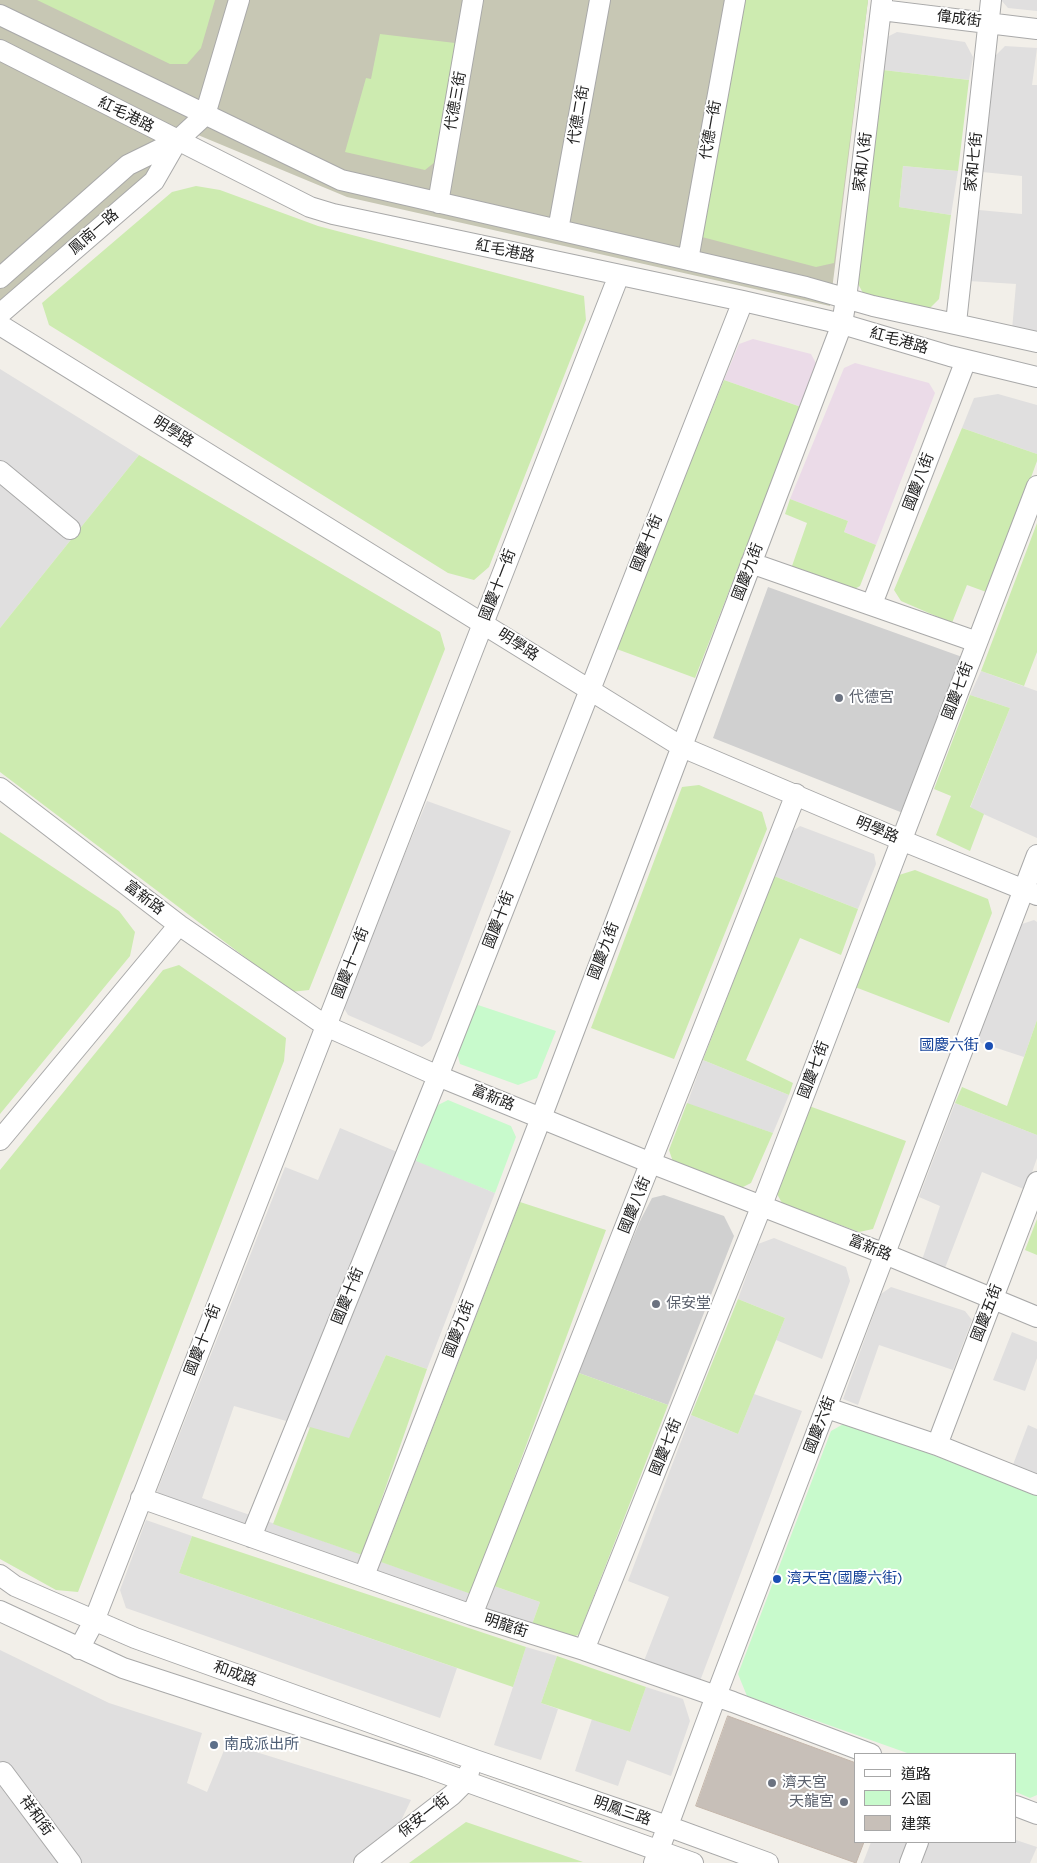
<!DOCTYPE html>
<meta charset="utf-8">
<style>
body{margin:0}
#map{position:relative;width:1037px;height:1863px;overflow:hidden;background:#f2efe9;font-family:Karla,"Noto Sans TC",sans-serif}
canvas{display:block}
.legend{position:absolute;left:854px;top:1753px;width:162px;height:90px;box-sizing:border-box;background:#fff;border:1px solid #a7a7a7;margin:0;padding:6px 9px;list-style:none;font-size:15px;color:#222}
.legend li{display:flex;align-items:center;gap:10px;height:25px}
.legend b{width:25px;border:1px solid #a7a7a7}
</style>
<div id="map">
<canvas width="1037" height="1863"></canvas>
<ul class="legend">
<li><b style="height:6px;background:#fff"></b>道路</li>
<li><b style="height:14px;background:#c8facc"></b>公園</li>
<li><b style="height:14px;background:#c7bfb8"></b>建築</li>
</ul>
</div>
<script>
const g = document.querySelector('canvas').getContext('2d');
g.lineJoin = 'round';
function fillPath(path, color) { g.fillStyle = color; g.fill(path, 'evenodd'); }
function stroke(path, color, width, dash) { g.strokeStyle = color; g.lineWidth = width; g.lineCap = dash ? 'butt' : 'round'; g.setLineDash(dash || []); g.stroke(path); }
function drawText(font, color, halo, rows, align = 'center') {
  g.font = font + ' Karla,"Noto Sans TC",sans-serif'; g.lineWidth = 4; g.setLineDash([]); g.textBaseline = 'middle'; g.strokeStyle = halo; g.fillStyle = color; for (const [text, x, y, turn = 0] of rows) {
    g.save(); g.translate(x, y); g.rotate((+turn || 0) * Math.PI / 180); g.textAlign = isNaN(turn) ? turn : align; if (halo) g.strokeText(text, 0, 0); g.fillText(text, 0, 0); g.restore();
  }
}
const residential = new Path2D(`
 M1001,0H1037V11L1008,8Z
 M897,32L965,42L973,57L969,80L883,70L887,37Z
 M1005,46L1037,48L1032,85H1037V333L1012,330L1016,284L969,281L979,210L1022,214V176L982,172L996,55Z
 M903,166L958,171L951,215L899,207Z
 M0,369L139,455L0,628Z
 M998,394L1037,405V454L962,428L974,398Z
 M981,671L1037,691V838L970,808L1010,708L970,695Z
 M427,801L511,831L431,1040L422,1047L348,1015L342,1005Z
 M800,826L874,854L876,864L858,909L774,876L790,833Z
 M1034,920L1037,922V1020L1024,1057L975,1041L1022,924Z
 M703,1060L789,1095L773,1133L687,1104Z
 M955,1103L1037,1135V1158L1026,1190L982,1172L945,1268L922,1260L940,1206L919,1197Z
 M340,1128L495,1193L427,1369L386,1355L349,1439L234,1406L202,1498L486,1599L491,1585L540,1602L530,1630L164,1504L157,1491L285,1167L318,1180Z
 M774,1238L846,1267L850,1281L822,1359L776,1340L785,1318L738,1299L758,1244Z
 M891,1287L965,1311L972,1320L953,1370L879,1345L858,1405L843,1399L881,1294Z
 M1012,1332L1037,1342V1358L1025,1391L993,1380Z
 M754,1394L802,1411L700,1681L642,1666L669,1597L628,1581L691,1415L738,1434Z
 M1028,1425L1037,1429V1479L1011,1470Z
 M146,1520L192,1536L179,1573L457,1668L440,1718L126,1608L120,1590Z
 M526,1647L557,1656L541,1703L558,1709L541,1760L494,1745Z
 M0,1650L109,1703L202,1733L187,1783L207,1792L227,1743L411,1800L397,1829L351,1863H0Z
 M646,1687L683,1699L690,1721L671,1776L627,1760L618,1786L575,1771L592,1719L630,1732Z
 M1016,1840L1037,1847L1030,1863H863L871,1842H1016Z`);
const industrial = new Path2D(`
 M753,339L811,354L817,365L801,407L724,380L739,344Z
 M855,363L929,383L935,393L876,545L844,532L848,521L790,499L844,368Z`);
const religious = new Path2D(`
 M768,587L965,658L908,815L713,738Z
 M664,1195L724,1216L734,1236L668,1405L576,1372L641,1219L652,1198Z`);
const construction = new Path2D(`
 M0,0H868L830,306L347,197L198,135L0,309Z`);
const grass = new Path2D(`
 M37,0H215L201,48L187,64H170Z
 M745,0H868L834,263L816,267L702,237Z
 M380,34L455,43L435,162L425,170L345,152L366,78L371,79Z
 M883,70L969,80L958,171L903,166L899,207L951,215L939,299L929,309L864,295L856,280Z
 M196,186L220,190L318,226L584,296L586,320L489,567L474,580L448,573L49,325L42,303L172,192Z
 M724,380L801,407L695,678L614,648Z
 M962,428L1037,454V461L989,593L967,585L952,623L901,601L894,590Z
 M139,455L440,632L445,649L309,990L291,992L0,772V628Z
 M790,499L848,521L844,532L876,545L860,586L849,592L792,566L807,523L785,514Z
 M1037,523V652L1024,686L981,671Z
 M970,695L1010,708L970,807L984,814L970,851L936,835L951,796L934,789Z
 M699,785L762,812L767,829L674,1059L591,1028L682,787Z
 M0,832L119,911L135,932L130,956L0,1114Z
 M915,870L988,899L992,913L949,1023L855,987L899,875Z
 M774,876L858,909L841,955L800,938L746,1060L793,1083L789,1095L703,1060Z
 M179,965L286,1038L284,1061L78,1592L56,1590L0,1559V1170L163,970Z
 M1037,1020V1135L955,1103L962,1087L1007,1106Z
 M687,1103L773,1133L751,1183L739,1189L674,1165L669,1150Z
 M809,1106L906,1141L873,1229L859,1232L782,1203L777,1194L776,1183Z
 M520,1202L606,1230L471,1594L381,1562Z
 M1037,1219V1255L1025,1250Z
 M738,1299L785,1318L738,1434L691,1415Z
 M386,1355L427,1369L362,1555L273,1524L310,1427L349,1438Z
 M576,1372L668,1405L579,1634L569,1640L530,1630L540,1602L491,1585Z
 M192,1536L526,1647L513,1687L179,1573Z
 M557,1656L646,1687L630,1732L541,1703Z
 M466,1822L583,1862L409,1863Z`);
const park = new Path2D(`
 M472,1003L556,1031L537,1078L518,1085L460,1064L456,1048Z
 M448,1100L511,1126L516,1137L495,1193L416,1161L436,1106Z
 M847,1422L1037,1495V1795L1030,1798L1016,1792V1754H910L747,1696L738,1674L831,1431Z`);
const building = new Path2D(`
 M728,1716L856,1763V1842H864L856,1863L696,1806Z`);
const minor = new Path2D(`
 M881,10L1037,29
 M0,15L341,180L806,287L873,306L1037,342
 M0,50L310,207L333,214L743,301L842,324L950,356L1037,377
 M438,203L473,0
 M558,230L600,0
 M688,260L735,0
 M0,278L128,165L177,141
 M0,314L154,181L177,141L205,115L239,0
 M956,323L991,0
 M0,325L682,747L901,840L1037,895
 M0,471L70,529
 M751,563L977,642
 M872,604L966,360
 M0,788L179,925L326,1026L438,1076L651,1163L885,1254L1037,1317
 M0,1140L179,925
 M827,1408L937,1445L1037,1485
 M937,1445L1037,1182
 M141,1498L472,1615L584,1650L733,1702L871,1754
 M251,1537L438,1076L743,301
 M0,1575L15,1586L135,1638L475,1760L667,1826L768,1863
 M364,1576L541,1118L842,324L846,299L882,0
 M0,1611L123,1668L426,1767L693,1863
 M472,1615L796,794
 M79,1649L94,1621L619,275
 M584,1650L762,1205L1037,486
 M0,1774L3,1772L71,1863
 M1016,1806L1037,1814
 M364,1863L452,1795L465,1782L469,1772
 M654,1863L716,1696L1037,855
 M910,1863L918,1842`);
const markers = [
 [839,698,5,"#6b7280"],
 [989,1046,5,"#1a4fb4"],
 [656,1304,5,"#6b7280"],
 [777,1579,5,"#1a4fb4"],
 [214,1745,5,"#5c6f8a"],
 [772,1783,5,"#6b7280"],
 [844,1802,5,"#6b7280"]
];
const streetNames = [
 ["偉成街",959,19,7],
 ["代德三街",456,101,-80],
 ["紅毛港路",126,115,27],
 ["代德二街",579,115,-80],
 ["代德一街",711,130,-80],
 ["家和八街",863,162,-83],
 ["家和七街",974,162,-84],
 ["鳳南一路",94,232,-41],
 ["紅毛港路",505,251,12],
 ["紅毛港路",899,341,16],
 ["明學路",173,432,32],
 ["國慶八街",919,482,-69],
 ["國慶十街",647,543,-68],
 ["國慶九街",748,572,-69],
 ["國慶十一街",498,585,-69],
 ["明學路",518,645,33],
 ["國慶七街",958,691,-69],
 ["明學路",877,830,23],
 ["富新路",144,898,37],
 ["國慶十街",499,920,-69],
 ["國慶九街",604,951,-69],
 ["國慶十一街",351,963,-69],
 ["國慶七街",814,1070,-69],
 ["富新路",493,1098,22],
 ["國慶八街",635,1205,-68],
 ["富新路",870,1248,22],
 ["國慶十街",348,1296,-68],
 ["國慶五街",987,1313,-69],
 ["國慶九街",459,1329,-69],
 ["國慶十一街",203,1340,-69],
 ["國慶六街",820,1425,-69],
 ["國慶七街",666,1447,-68],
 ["明龍街",506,1626,18],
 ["和成路",235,1674,20],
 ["明鳳三路",622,1811,19],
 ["祥和街",36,1816,54],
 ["保安一街",424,1816,-38]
];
const worshipNames = [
 ["代德宮",849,698],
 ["保安堂",666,1304],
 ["濟天宮",782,1783],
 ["天龍宮",834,1802,"right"]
];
const transitNames = [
 ["國慶六街",979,1046],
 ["濟天宮(國慶六街)",787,1579,"left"]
];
const serviceNames = [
 ["南成派出所",224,1745]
];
fillPath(residential, '#e0dfdf');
fillPath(industrial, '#ebdbe8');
fillPath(religious, '#d0d0d0');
fillPath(construction, '#c7c7b4');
fillPath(grass, '#cdebb0');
fillPath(park, '#c8facc');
fillPath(building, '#c7bfb8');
stroke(building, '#c4b6ab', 1);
stroke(minor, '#a9a9a9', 22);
stroke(minor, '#fff', 20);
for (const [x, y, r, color] of markers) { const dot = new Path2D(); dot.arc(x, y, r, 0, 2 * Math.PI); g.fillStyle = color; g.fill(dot); stroke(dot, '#fff', 2); }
drawText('15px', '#222', '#fff', streetNames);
drawText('15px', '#5b616d', '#fff', worshipNames, 'left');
drawText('15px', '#164399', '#fff', transitNames, 'right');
drawText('15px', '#4e5e75', '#fff', serviceNames, 'left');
</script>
